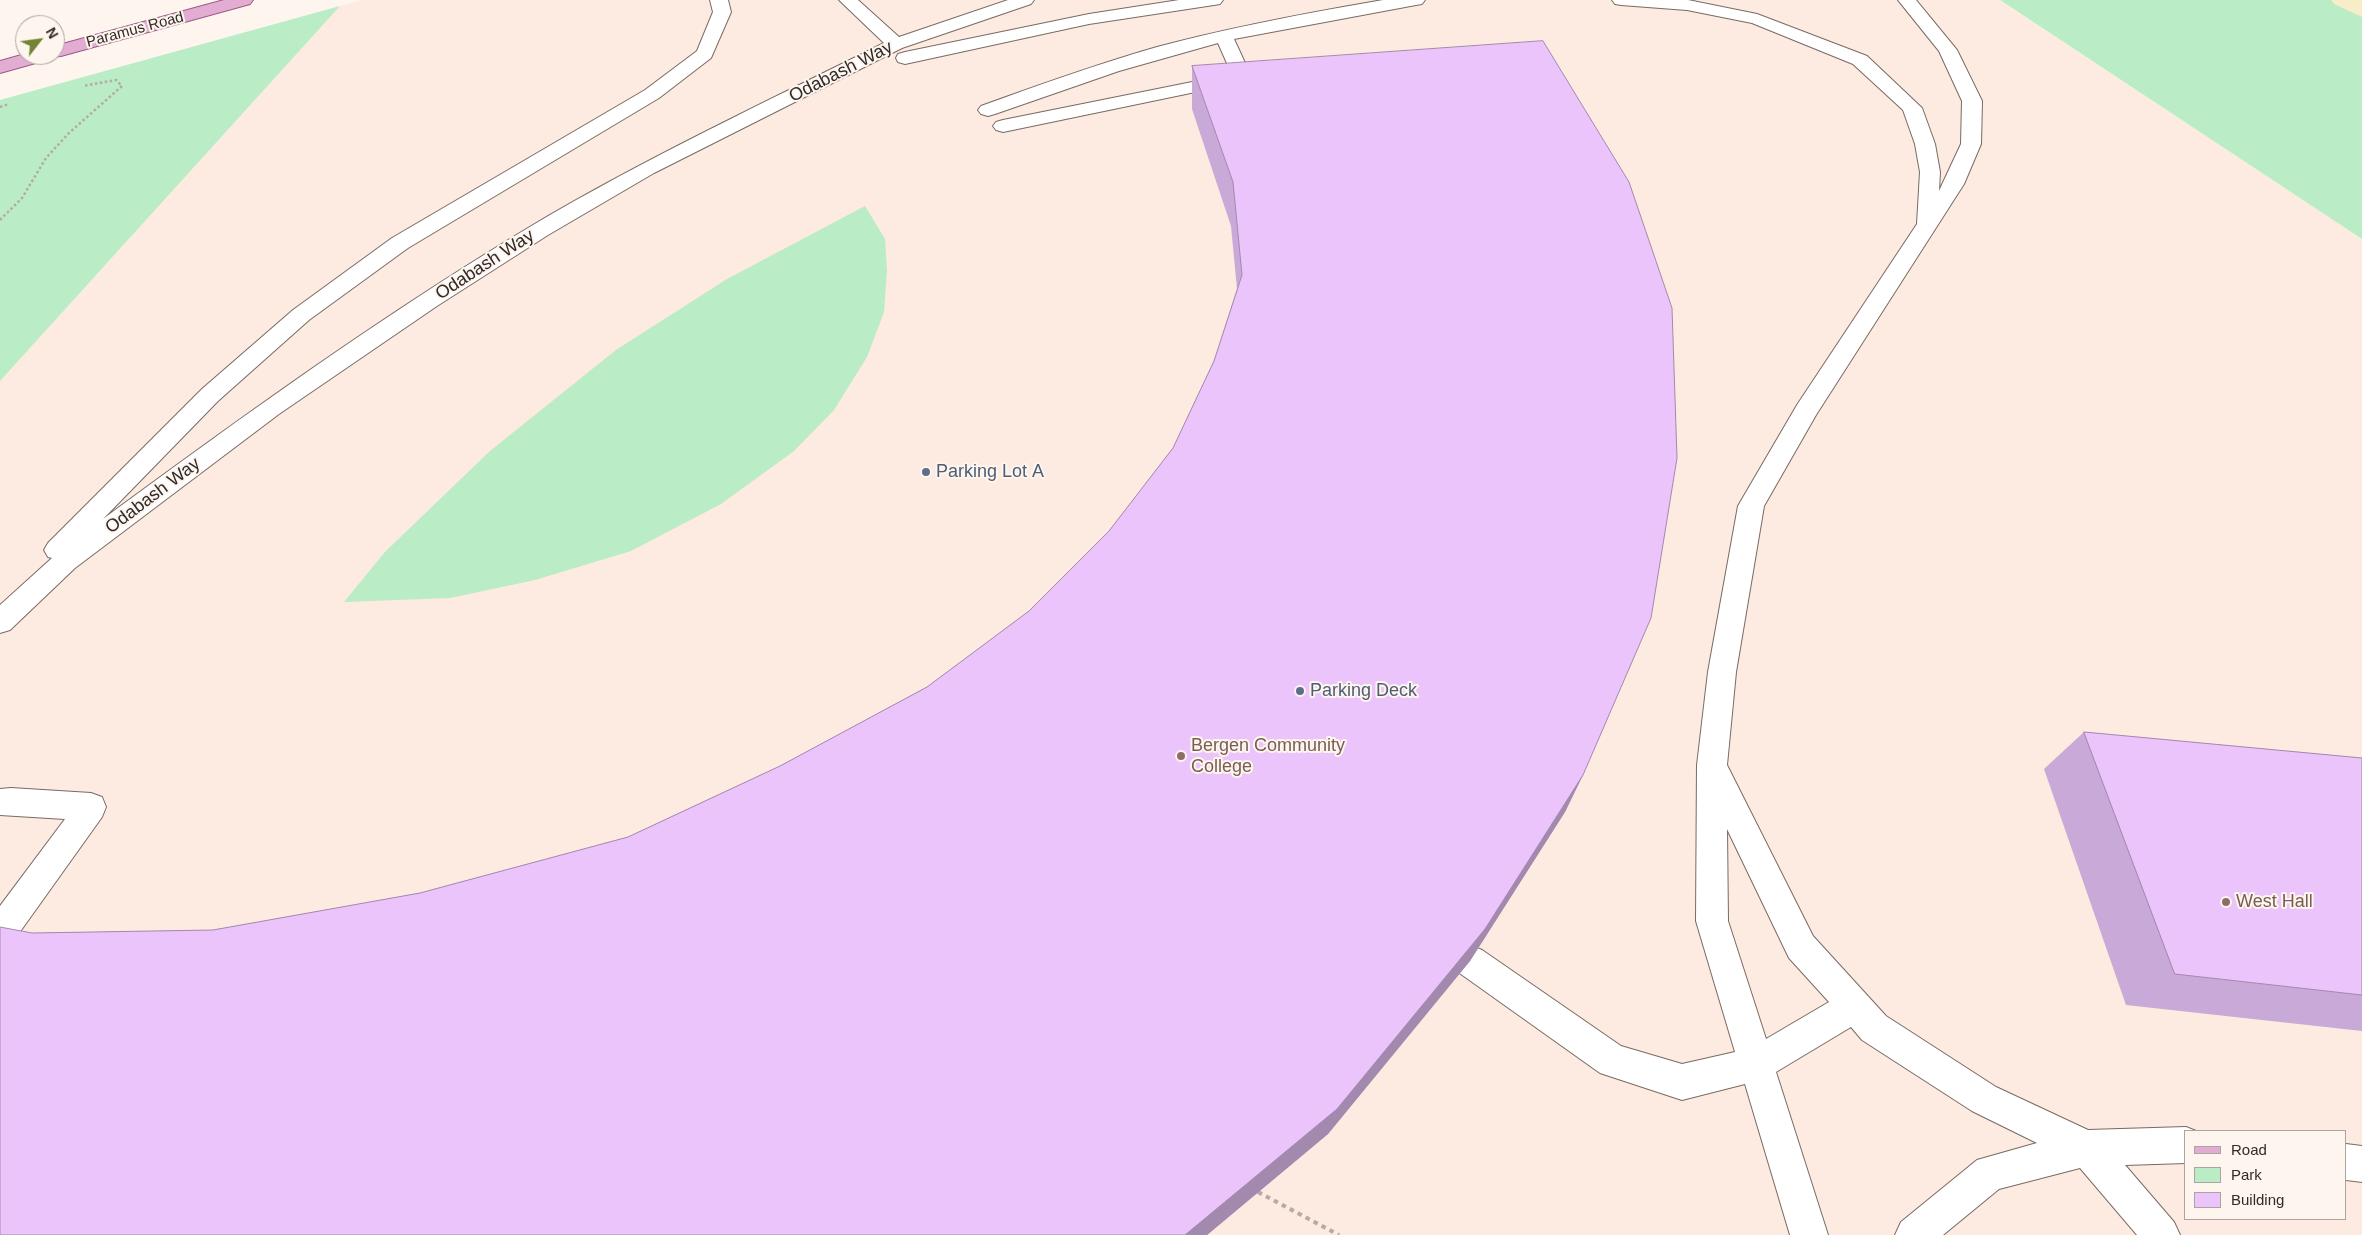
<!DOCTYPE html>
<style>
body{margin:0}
#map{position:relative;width:2362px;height:1235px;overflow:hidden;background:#fef5ef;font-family:Arial,sans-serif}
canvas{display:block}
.legend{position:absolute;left:2184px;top:1130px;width:162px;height:90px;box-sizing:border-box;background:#fef5ef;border:1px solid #aca49f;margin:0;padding:6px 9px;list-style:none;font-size:15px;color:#312b28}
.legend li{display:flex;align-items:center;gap:10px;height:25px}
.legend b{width:25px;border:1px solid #aca49f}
.north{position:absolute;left:15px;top:15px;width:50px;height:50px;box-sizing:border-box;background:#fef5ef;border:1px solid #aca49f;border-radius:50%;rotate:60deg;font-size:14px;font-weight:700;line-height:20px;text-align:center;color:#312b28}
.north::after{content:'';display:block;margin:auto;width:18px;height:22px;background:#738434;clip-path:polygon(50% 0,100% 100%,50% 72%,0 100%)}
</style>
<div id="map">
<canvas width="2362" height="1235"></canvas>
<ul class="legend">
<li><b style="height:6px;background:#e3add3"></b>Road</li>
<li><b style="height:14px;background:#baecc5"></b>Park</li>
<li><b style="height:14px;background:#eac4fa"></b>Building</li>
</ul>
<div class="north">N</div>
</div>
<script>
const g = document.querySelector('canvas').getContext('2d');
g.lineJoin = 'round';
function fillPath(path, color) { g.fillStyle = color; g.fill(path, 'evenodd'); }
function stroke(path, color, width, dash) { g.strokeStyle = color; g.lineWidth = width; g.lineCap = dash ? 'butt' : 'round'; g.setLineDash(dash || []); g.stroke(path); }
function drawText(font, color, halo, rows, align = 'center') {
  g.font = font + ' Arial,sans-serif'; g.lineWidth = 4; g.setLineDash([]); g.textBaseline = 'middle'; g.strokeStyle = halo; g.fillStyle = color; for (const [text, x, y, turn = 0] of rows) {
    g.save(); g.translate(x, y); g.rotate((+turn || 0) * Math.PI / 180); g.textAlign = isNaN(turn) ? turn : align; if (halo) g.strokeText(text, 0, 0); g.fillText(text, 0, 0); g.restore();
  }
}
const built = new Path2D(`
 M363,0H1999L2362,239V1235H0V381L340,6ZM2186,1131H2346V1219H2186Z`);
const green = new Path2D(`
 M2000,0H2362V239Z
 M340,6L0,381V100Z
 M865,206L885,239L887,271L884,312L867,357L834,410L794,451L721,504L631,551L535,580L450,598L344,602L385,552L490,451L616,350L727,279Z`);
const sand = new Path2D(`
 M2331,0H2362V17L2334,4Z`);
const pathFar1 = new Path2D(`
 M0,107L9,104
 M0,220L22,198L46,158L69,133L122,86L116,80L83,86`);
const path = new Path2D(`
 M1258,1192L1339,1235`);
const minor = new Path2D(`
 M710,0H728L731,12L711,58L659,98L408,248L309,320L218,401L103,519C243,416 384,314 533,225C646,158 766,102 884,43L839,0H858L899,37L1008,0H1034L1031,4L902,48L654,173L548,235L437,306L279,414L75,568L10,630L0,633V605L52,558L48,557L44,550L48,543L202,389L293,310L392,238L645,90L697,51L713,12Z
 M1179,0H1223L1220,4L1214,5L1089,24L905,64L898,62L896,58L898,54L905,52L1089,14Z
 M1383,0H1425L1422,4L1416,5L1234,39L1252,78L1256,99L1253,103L1246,105L1239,103L1236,99L1234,84L1003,132L996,130L993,126L996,122L1003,120L1227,75L1233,77L1218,43L1119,71L995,114L988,116L981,114L978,110L981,106C1039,85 1098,64 1157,47C1232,27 1307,13 1383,0Z
 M1612,0H1688L1757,14L1867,56L1922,108L1935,144L1940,172L1939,191L1961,144L1962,101L1939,51L1898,0H1916L1957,50L1982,101L1981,144L1964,184L1816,415L1764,506L1736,672L1727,765L1813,936L1886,1016L1996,1087L2088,1130L2186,1127L2196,1131H2186V1163L2125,1165L2174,1222L2180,1235H2137L2080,1168L1999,1189L1943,1235H1895L1901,1222L1977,1160L2037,1143L1972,1111L1862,1040L1851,1027L1776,1072L1828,1235H1790L1745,1084L1682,1100L1600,1073L1458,972L1453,961L1458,950L1470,945L1482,950L1621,1046L1682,1064L1735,1052L1696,921L1697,765L1708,672L1738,506L1797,405L1917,224L1920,172L1915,144L1903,110L1853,64L1752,23L1687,10L1621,5L1615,4ZM1727,829L1789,958L1829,1002L1766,1039L1728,921Z
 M11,788L91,793L102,797L106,807L102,817L12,943L0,947V906L65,819L0,815V789Z
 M2346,1144L2362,1146V1182L2346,1180Z`);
const major = new Path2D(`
 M224,0H253L250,4L61,56L51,57L50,59L0,73V61L25,54L55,55V46Z`);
const wall = new Path2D(`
 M1192,66L1583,775L1565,812L1470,961L1328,1134L1207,1235H0L32,933L213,930L420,893L628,837L780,766L927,687L1029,611L1109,531L1173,448L1214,361L1237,289L1231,226L1192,109Z
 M2084,732L2362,758V1031L2126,1005L2044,769Z`);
const shadedWall = new Path2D(`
 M1583,775L1565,812L1470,961L1328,1134L1207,1235H1185Z`);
const building = new Path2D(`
 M1543,41L1629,182L1672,308L1677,458L1651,618L1583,775L1485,929L1337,1109L1185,1235H0V927L32,933L213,930L420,893L628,837L780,766L927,687L1029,611L1109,531L1173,448L1214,361L1242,275L1233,182L1192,66Z
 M2084,732L2362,758V995L2175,974Z`);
const markers = [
 [926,472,5,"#5c6f8a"],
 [1300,691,5,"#5c6f8a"],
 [1181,756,5,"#8d6e63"],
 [2226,902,5,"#8d6e63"]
];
const farStreetnames = [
 ["Paramus Road",135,30,-15]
];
const streetNames = [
 ["Odabash Way",841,72,-27],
 ["Odabash Way",485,265,-33],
 ["Odabash Way",153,496,-37]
];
const serviceNames = [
 ["Parking Lot A",936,472],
 ["Parking Deck",1310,691]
];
const educationNames = [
 ["Bergen Community",1191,746],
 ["College",1191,767],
 ["West Hall",2236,902]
];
fillPath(built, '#fdeae0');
fillPath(green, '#baecc5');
fillPath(sand, '#f7edc8');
stroke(minor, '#786b63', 2);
stroke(major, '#985c84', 2);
stroke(pathFar1, '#b3aba6', 2.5, [2.5, 2.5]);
stroke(path, '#b3aba6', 4, [4.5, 4.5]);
fillPath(minor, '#fff');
fillPath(major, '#e3add3');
fillPath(wall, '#c9a9d7');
fillPath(shadedWall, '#a489af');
fillPath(building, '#eac4fa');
stroke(building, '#a489af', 1);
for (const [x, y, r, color] of markers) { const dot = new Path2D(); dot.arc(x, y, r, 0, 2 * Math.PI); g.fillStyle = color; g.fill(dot); stroke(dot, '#fef5ef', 2); }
drawText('15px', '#312b28', '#fef5ef', farStreetnames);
drawText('18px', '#312b28', '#fef5ef', streetNames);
drawText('18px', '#4e5e75', '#fef5ef', serviceNames, 'left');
drawText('18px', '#785e54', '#fef5ef', educationNames, 'left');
</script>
